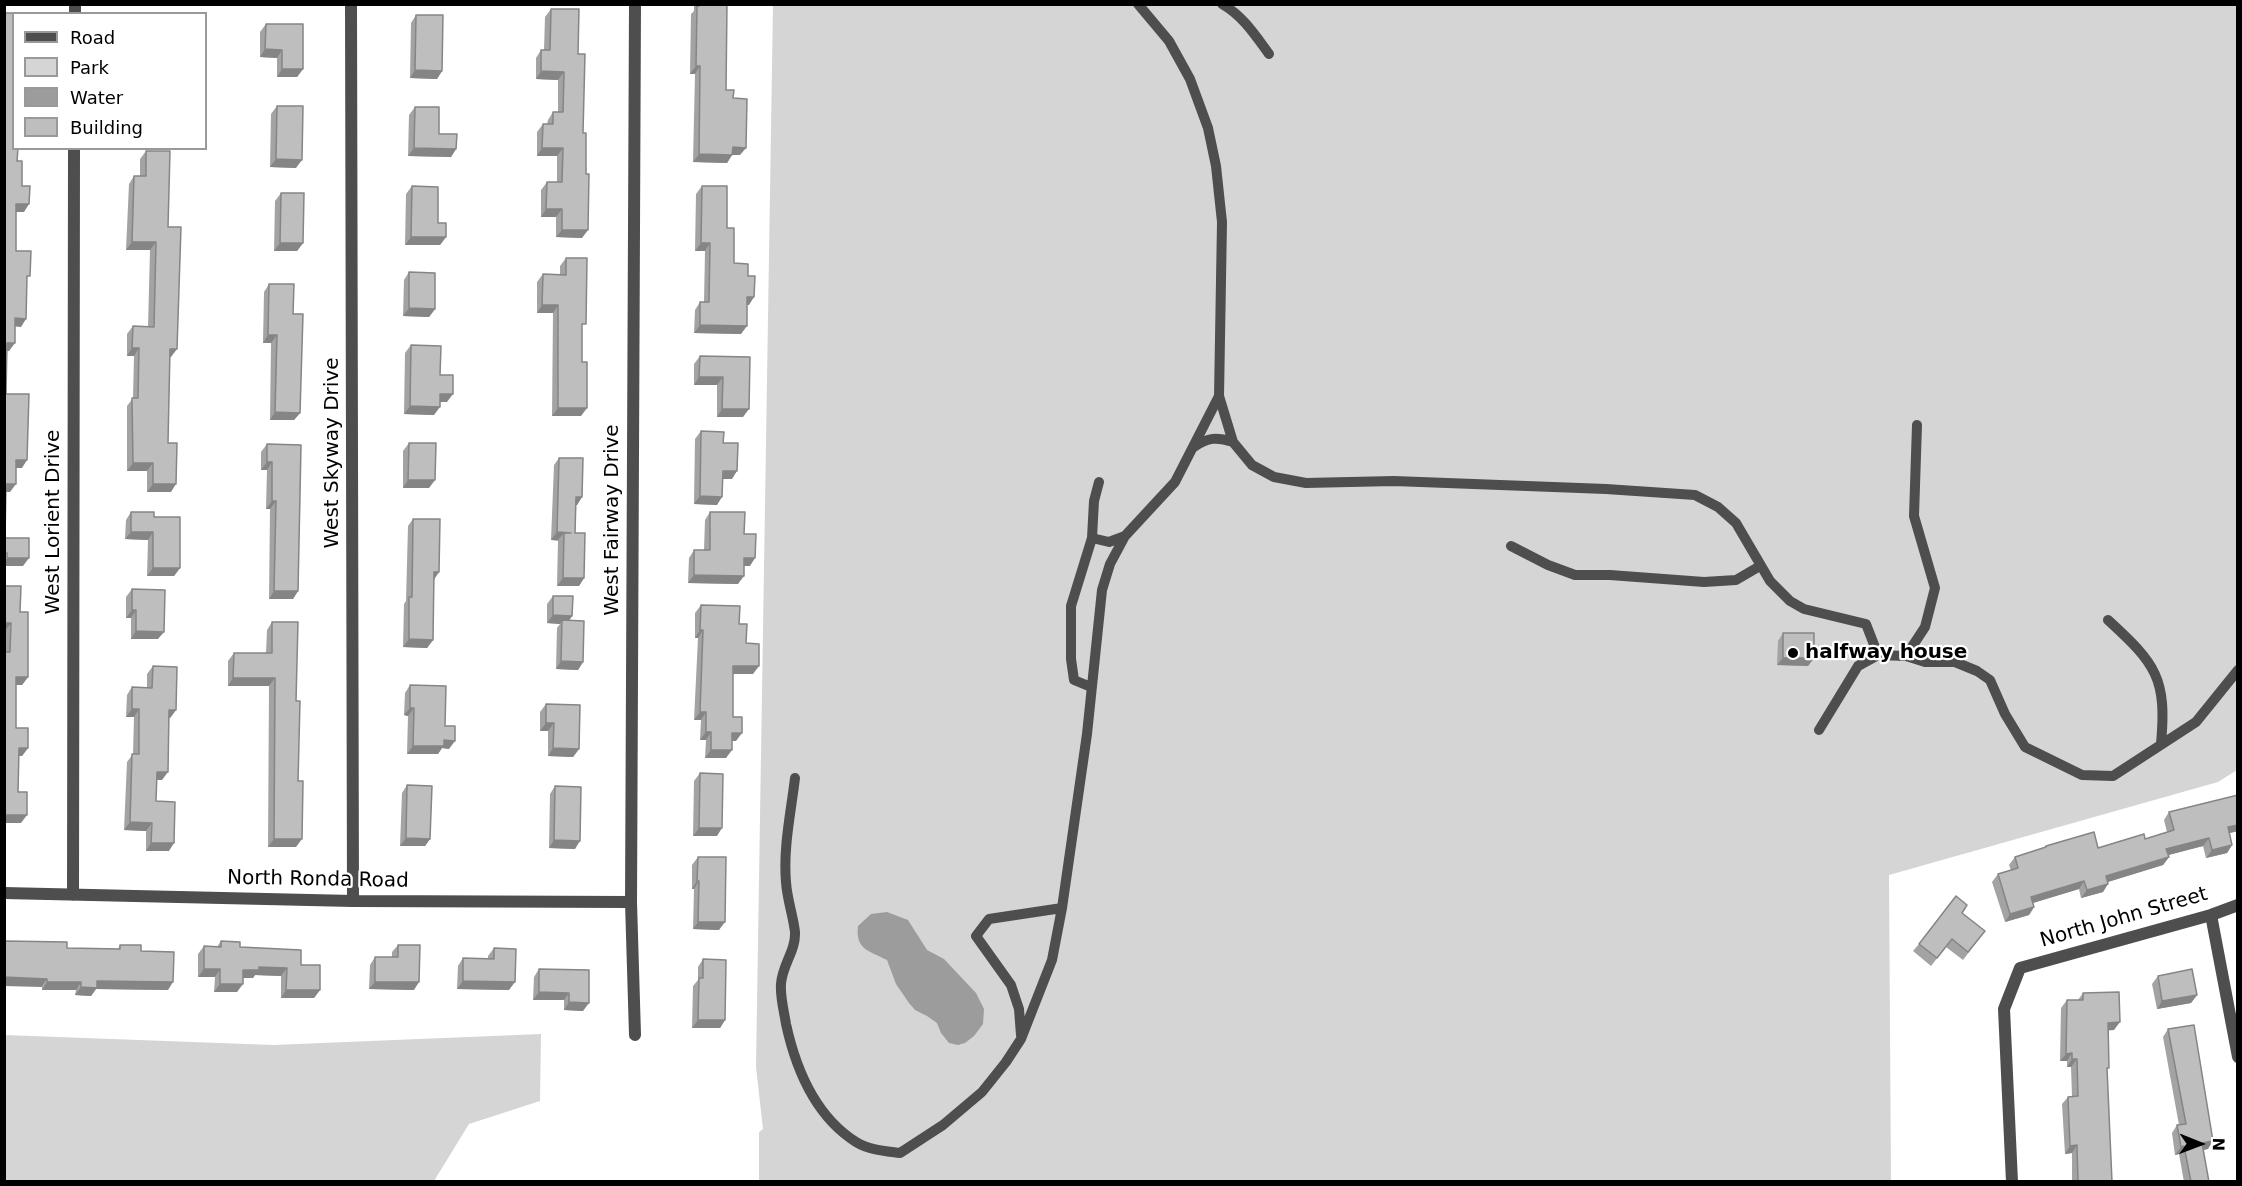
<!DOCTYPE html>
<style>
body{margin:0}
#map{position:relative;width:2242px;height:1186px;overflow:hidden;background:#fff;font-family:"DejaVu Sans",sans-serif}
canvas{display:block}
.frame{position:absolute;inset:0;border:6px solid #000;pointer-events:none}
.legend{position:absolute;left:12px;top:12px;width:195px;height:138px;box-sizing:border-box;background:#fff;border:2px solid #999;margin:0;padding:8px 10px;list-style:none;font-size:18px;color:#000}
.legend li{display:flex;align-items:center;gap:12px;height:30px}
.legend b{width:30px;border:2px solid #999}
.north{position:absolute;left:2170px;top:1114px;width:60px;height:60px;-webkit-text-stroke:4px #fff;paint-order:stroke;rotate:91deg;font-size:16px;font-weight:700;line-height:24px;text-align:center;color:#000}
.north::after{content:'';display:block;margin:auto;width:21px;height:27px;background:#000;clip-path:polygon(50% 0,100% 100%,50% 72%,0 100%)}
</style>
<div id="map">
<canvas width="2242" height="1186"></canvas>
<div class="frame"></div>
<ul class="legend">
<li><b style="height:8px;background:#4e4e4e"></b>Road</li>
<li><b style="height:16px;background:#d5d5d5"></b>Park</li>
<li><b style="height:16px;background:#9c9c9c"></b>Water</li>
<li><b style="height:16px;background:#bebebe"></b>Building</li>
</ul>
<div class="north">N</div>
</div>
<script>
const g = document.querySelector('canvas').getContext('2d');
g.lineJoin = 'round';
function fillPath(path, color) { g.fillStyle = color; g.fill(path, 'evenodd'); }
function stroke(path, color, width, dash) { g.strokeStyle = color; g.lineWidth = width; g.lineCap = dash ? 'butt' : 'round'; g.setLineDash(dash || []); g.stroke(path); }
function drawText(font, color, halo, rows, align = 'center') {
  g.font = font + ' "DejaVu Sans",sans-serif'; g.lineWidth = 4.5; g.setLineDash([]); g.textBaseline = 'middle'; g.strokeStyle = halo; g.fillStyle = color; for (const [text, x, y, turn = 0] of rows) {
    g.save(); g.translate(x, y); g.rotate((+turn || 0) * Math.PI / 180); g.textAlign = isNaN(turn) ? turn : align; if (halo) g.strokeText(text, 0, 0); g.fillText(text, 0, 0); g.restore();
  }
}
const green = new Path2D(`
 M773,5H2237V770L2218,782L1889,875L1891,1181L759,1182V1132L763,1129L756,1067Z
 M541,1034L540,1101L469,1124L434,1181H5V1035L273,1045Z`);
const water = new Path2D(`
 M887,912L908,920L927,950L944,959L976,993L984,1009L983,1024L974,1036L965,1043L958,1045L949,1043L941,1033L937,1023L927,1016L915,1010L909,1003L896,984L887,960C870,951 855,950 858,926L871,914Z`);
const lane = new Path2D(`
 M1138,4L1169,41L1190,79L1208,128L1216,166L1222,222L1219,396L1233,442L1252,465L1274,477L1306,483L1394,481L1606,489L1695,495L1718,507L1736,523L1770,581L1790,601L1804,609L1866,624L1878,655L1906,656L1925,662H1955L1977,671L1990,680L2005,714L2025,747L2082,775L2113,776L2196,722L2238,670
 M1222,4C1243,16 1255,35 1269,54
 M1194,447C1208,437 1217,437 1233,442
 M1092,538L1109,542L1125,536
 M1511,546L1548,565L1575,575H1610L1704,582L1736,580L1760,566
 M2108,620C2156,664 2167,678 2161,744
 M1906,656L1925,627L1935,588L1914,516L1917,425
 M1091,687L1074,680L1071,659V606L1092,538L1094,501L1099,482
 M1819,730L1858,666L1878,655
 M795,778C791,812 783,848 786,882C787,899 793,915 795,932C796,951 782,965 781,984C780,997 784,1011 786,1024C796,1070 815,1116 856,1142C869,1150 885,1151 900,1153L943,1125L982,1092L1006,1062L1021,1039L1052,960L1062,908L1087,734L1102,590L1110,564L1125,536L1175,482L1219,396
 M1021,1035L1019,1009L1011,985L976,936L989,919L1062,908`);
const street = new Path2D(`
 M351,4L353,901
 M635,4L631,902L635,1035
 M75,14V4
 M4,893L353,901L631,902
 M73,895L74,148
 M2211,915L2238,1057
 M2012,1182L2004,1009L2020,968L2211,915L2238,905`);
const wall = new Path2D(`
 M694,4H727L726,90L733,98L740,155H732L727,163L693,162L695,74H690L691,14L694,11Z
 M551,9L578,54L583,133L582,238L556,237V217H541V190L547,182H557V156H537V132L543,124H547L548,120L553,112H558V80L536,79V58L541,50H544L545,17Z
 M416,15L442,71L437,79L410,78L411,23Z
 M266,24L303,69L297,77H277V58L260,57V32Z
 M277,106L296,168L270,167L271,114Z
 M415,107L439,134L456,149L451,157L408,156L409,115Z
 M146,151L168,227L171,357H170L168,443L171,492H147V471H127V406L133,398L134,356H127V334L133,326L148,327L150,250H126L129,184L134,176H140V159Z
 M412,186L446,237L440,245H405L406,194Z
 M702,186L727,228L734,263L748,276L749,305H747L741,334L694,333L695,310L700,302H704L705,251H695L696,194Z
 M281,193L303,243L297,251H274L275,201Z
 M566,258L582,329L581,416H552L553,313H537V282L543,274H560V266Z
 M409,272L435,309L429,317L403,316L404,280Z
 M269,284L300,413L294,420H270L271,343H263L264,292Z
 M411,345L440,375L447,402H440L434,415L404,414L405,353Z
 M700,356L750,357L743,417H717V385H694V364Z
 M701,431L723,443L732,479H723L717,505L694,504L695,439Z
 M409,443L429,488H403V451Z
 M267,444L301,445L298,591L293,599H269L270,509H266L267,470H261V452Z
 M559,458L582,497L577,505H575V533L584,578L579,586H557L558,541L551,540L554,465Z
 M131,512L154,517L180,568L174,576H147L148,540L125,539L126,520Z
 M710,512L744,534L750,566H744L738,584L688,583L689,558L694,550H704L705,520Z
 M413,519L439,572L434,580L433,640L427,648L403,647L404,604L406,601L408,526Z
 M4,586L20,612L28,677L22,685H16V728L28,748L22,756H19L18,792L21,823H5Z
 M132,589L158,639H131V618H126V597Z
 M553,596L572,616L569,620L583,662L578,670L556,669L557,628L560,624L547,623V604Z
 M701,605L739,624L746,643L753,674H733V717L736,741H732L726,758H705L706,740H700L701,720H694L698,638H695V613Z
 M272,622L296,701V847H268L269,686H228V661L234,653H266L267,630Z
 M1783,633L1814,658L1808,666L1777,665L1778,641Z
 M153,666L176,710L170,718H169L162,780H156V801L169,851H146V831L124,830L127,762L133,754L134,717H126L127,695L132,687L147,688V674Z
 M410,685L445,726L449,749L442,748L438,754H407L408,716L404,715L405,693Z
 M546,704L579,749L573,757L548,756V731H540V712Z
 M700,773L717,836H693L694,781Z
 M407,785L430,839L425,846H400L402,793Z
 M555,786L575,849L549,848L550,794Z
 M2238,795V831L2229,833L2232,845L2227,853L2206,858L2203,846L2168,855L2169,857L2163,865L2108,882L2103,892L2081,898L2079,889L2033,903L2034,907L2029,915L2005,922L1992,882L1998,874L2011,870L2009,865L2015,857L2044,848L2046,846L2098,848L2145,839L2167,832L2164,820L2169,812Z
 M698,857L719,930L693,929L694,889H692V865Z
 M1962,913L1985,931L1963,960L1946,947L1931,966L1913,951L1919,944Z
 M221,941L301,965L320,990L314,998H281V976L255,975L253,978H243L237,992H214L215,977H198V954L204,946L217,947Z
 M120,945L141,951L168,990L96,989L91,996L75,995L76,990H42V987L67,948L118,949Z
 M398,945L414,990L369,989L370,965L375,957H392V952Z
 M494,948L509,990L457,989L458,966L463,958L488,959V956Z
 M703,959L725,1020L720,1028H692L693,986L698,980V967Z
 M539,969L589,970L583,1011L564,1010V1000H533L534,977Z
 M2158,976L2197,995L2191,1003L2157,1009L2152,984Z
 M2083,993L2114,1030H2109L2107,1071L2112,1182H2072V1153L2065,1154L2062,1104L2068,1097L2072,1096L2071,1067H2067V1061H2060L2061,1008L2067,1000H2078Z
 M2168,1029L2208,1149L2203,1150L2209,1182H2184L2179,1154L2175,1155L2172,1133L2177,1125H2179L2163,1037Z`);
const shadedWall = new Path2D(`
 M265,49L282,50L277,58L260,57Z
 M696,66H700L695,74H690Z
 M282,69H303L297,77H277Z
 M415,70L442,71L437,79L410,78Z
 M541,71L564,72L558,80L536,79Z
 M733,147L746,148L740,155H732L727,163L693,162L699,154Z
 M414,148L456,149L451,157L408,156Z
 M542,148H563L557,156H537Z
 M276,159L302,160L296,168L270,167Z
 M16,204H29L24,212H11Z
 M546,209H562L556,217H541Z
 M562,230H588L582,238L556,237Z
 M411,237H446L440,245H405Z
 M132,242H156L150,250H126Z
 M280,243H303L297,251H274Z
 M701,243H710L705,251H695Z
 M747,297H754L749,305H742Z
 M542,305H558L553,313H537Z
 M409,308L435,309L429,317L403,316Z
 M15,318L26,319L21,327L10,326Z
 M700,325L747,326L741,334L694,333Z
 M268,335H277L271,343H263Z
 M7,343H15L9,351H4Z
 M132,348H139L134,356H127Z
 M170,349H177L171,357H164Z
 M699,377H723L717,385H694Z
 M440,394H453L447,402H435Z
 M410,406L440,407L434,415L404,414Z
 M558,408H587L581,416H552Z
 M722,409H749L743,417H717Z
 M275,412L300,413L294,420H270Z
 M16,460H27L22,468H11Z
 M267,462H272L267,470H261Z
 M133,463H153L147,471H127Z
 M723,471H737L732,479H717Z
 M408,480H435L429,488H403Z
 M6,484H16L10,492H4Z
 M153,484H176L171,492H147Z
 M700,496L722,497L717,505L694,504Z
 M576,497H582L577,505H570Z
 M272,501H276L270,509H266Z
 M131,532H153L148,540L125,539Z
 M557,532L571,533H564L558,540H551Z
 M7,558H29L23,566H4V561Z
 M744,558H755L750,566H738Z
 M153,568H180L174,576H147Z
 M434,572H439L433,580Z
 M694,575L744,576L738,584L688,583Z
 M563,578H584L579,586H557Z
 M274,591H298L293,599H269Z
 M132,610H136L131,618H126Z
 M553,615L572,616L567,624L562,620L560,624L547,623Z
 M4,623H11L5,631H4Z
 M700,630H703L698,638H695Z
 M136,631L164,632L158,639H131Z
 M409,639L433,640L427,648L403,647Z
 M1783,658H1814L1808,666L1777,665Z
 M561,661L583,662L578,670L556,669Z
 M733,666H759L753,674H728Z
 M16,677H28L22,685H11Z
 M233,678H275L269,686H228Z
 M410,708H414L408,716L404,715Z
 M132,709H139L134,717H126Z
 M169,710H176L170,718H163Z
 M700,712H706L701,720H694Z
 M546,723H554L548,731H540Z
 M706,732H711L706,740H700Z
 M732,733H742L736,741H727Z
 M444,740L455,741L449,749L442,748L438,754H407L413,746Z
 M19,748H28L22,756H14Z
 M553,748L579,749L573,757L548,756Z
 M711,750H732L726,758H705Z
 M157,772H168L162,780L151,779Z
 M5,815H27L21,823H4Z
 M130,822L152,823L146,831L124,830Z
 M2238,825V831L2222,835L2228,827Z
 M699,828H722L717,836H693Z
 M406,838L430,839L425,846H400Z
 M2209,838L2203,846L2161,857L2166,849Z
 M274,839H302L296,847H268Z
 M554,840L580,841L575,849L549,848Z
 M151,843H174L169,851H146Z
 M2232,845L2227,853L2206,858L2212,850Z
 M2169,857L2163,865L2101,884L2106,876Z
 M697,881H699L694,889H692Z
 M2084,881L2079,889L2026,905L2031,897Z
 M2108,884L2103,892L2081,898L2087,890Z
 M2034,907L2029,915L2005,922L2010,914Z
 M698,922H725L719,930L693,929Z
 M259,967L287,968L281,976L255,975L253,978H238L243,970Z
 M204,969H220L215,977H198Z
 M4,977L47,979L42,987L4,986Z
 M97,981L173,982L168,990L96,989L91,996L75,995L81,987Z
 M463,981L515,982L509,990L457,989Z
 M47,982H81L76,990H42Z
 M375,982H419L414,990L369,989Z
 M220,984H243L237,992H214Z
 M286,990H320L314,998H281Z
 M539,992L569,993L564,1000H533Z
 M2197,995L2191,1003L2157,1009L2162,1001Z
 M569,1002L589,1003L583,1011L564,1010Z
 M698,1020H725L720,1028H692Z
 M2120,1022L2114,1030L2103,1031L2108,1023Z
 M2072,1053L2067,1061H2060L2066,1054Z
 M2072,1059H2077L2071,1067H2067Z
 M2213,1141L2208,1149L2197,1151L2202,1143Z
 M2077,1145L2072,1153L2065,1154L2070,1146Z
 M2184,1146L2179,1154L2175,1155L2181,1147Z`);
const building = new Path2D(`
 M699,4H727L726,90H734L733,98L747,99L746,148L733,147L732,155L699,154L700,66H696L697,6H699Z
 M551,9H579L578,54H585L583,133H586V174H589L588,230H562V209H546L547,182H562L563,148H542L543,124H553V112H563L564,72L541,71V50H550Z
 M4,13H24L14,14V148H18L17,161H22V186H30L29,204H16V251H31L30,276H27L26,319L15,318V343H7L6,394H29L27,460H16V484H6L5,538H29V558H7V553H4Z
 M137,13H165V14H137Z
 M416,15H443L442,71L415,70Z
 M266,24H303V69H282V50L265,49Z
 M277,106H303L302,160L276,159Z
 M415,107H439V134H457L456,149L414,148Z
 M146,151H170L168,227H181L177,349H170L168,443H177L176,484H153V463H133L132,398H138L139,348H132L133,326L154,327L156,242H132L134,176H146Z
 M412,186L438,187V223H446V237H411Z
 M702,186H727V228H734V263L748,264V276H755L754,297H747V326L700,325V302H709L710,243H701Z
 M281,193H304L303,243H280Z
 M566,258H587L586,324H582V362H587V408H558V305H542L543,274L566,275Z
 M409,272L435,273V309L409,308Z
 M269,284H294L293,314H303L300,413L275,412L277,335H268Z
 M411,345L441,346L440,375H453V394H440V407L410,406Z
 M700,356L750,357L749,409H722L723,377H699Z
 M701,431L724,432L723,443H738L737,471H723L722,497L700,496Z
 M409,443H436L435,480H408Z
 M267,444L301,445L298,591H274L276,501H272V462H267Z
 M559,458H583L582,497H576L575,533H585L584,578H563L564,533H571L557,532Z
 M131,512H154V517H180V568H153V532H131Z
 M710,512H745L744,534H756L755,558H744V576L694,575V550H710Z
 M413,519H440L439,572H434L433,640L409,639V597H412Z
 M4,586H21L20,612H28V677H16V728H28V748H19L18,792H27V815H5L4,829V652H10L11,623H4Z
 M132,589L165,590L164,632L136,631V610H132Z
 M553,596H573L572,616L553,615Z
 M701,605L740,606L739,624H747L746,643L759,644V666H733V717H742V733H732V750H711V732H706V712H700L703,630H700Z
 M562,620L584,621L583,662L561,661Z
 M272,622H298L296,701H300L298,781H303L302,839H274L275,678H233L234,653H272Z
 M1783,633H1814V658H1783Z
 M153,666L177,667L176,710H169L168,772H157L156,801L175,802L174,843H151L152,823L130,822L132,754H139V709H132V687L152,688Z
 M410,685L446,686L445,726H455V741L444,740V746H413L414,708H410Z
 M546,704L580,705L579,749L553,748L554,723H546Z
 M700,773L723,774L722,828H699Z
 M407,785L432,786L430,839L406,838Z
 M555,786L581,787L580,841L554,840Z
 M2238,795V825L2228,827L2232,845L2212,850L2209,838L2166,849L2169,857L2106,876L2108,884L2087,890L2084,881L2031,897L2034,907L2010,914L1998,874L2018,868L2015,857L2046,847V846L2094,832L2098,848L2144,834L2145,839L2174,830L2169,812Z
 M698,857H726L725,922H698L699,881H697Z
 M1956,896L1967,905L1962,913L1985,931L1968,952L1952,939L1937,958L1919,944Z
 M4,941L67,942V948L120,949V945H141V951L174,952L173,982L97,981V988L81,987V982H47V979L4,977Z
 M221,941L240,942V947L301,950V965H320V990H286L287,968L259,967V970H243V984H220V969H204V946L221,947Z
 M398,945H420L419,982H375V957H398Z
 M494,948L516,949L515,982L463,981V958L494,959Z
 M703,959L726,960L725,1020H698L699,978H703Z
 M539,969L589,970V1003L569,1002V993L539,992Z
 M2192,969L2197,995L2162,1001L2158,976Z
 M2119,992L2120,1022L2108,1023L2109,1068H2107L2112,1182H2078L2077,1145L2070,1146L2068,1097L2078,1096L2077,1059H2072V1053L2066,1054L2067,1000H2083V993Z
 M2194,1025L2213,1141L2202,1143L2209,1182H2191L2184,1146L2181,1147L2177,1125L2186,1124L2168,1029Z`);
const markers = [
 [1793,653,6,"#000"]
];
const streetNames = [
 ["West Skyway Drive",333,453,-90],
 ["West Fairway Drive",613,520,-90],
 ["West Lorient Drive",54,522,-90],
 ["North Ronda Road",318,880,1],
 ["North John Street",2124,918,-16]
];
const poiNames = [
 ["halfway house",1805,653]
];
fillPath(green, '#d5d5d5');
fillPath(water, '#9c9c9c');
stroke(lane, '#4e4e4e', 10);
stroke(street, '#4e4e4e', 12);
fillPath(wall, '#a3a3a3');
fillPath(shadedWall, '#858585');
fillPath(building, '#bebebe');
stroke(building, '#858585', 1.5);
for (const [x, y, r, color] of markers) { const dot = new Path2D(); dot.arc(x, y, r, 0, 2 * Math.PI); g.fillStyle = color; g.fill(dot); stroke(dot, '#fff', 2); }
drawText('20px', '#000', '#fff', streetNames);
drawText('bold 20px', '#000', '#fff', poiNames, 'left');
</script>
